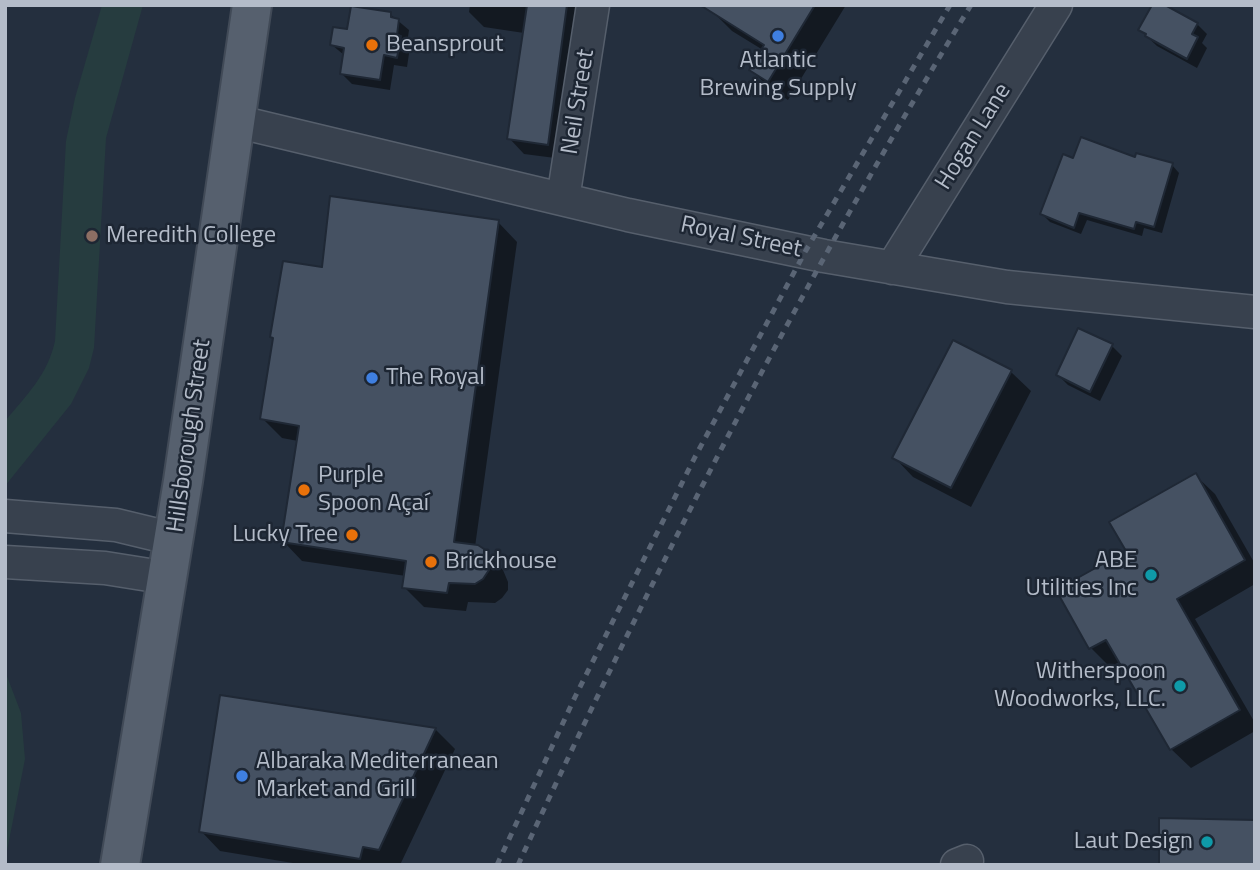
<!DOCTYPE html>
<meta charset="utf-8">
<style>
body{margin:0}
#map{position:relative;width:1260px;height:870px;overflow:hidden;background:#242f3e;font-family:"Titillium Web",sans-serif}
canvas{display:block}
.frame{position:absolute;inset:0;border:7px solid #b4bcc9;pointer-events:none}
</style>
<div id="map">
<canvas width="1260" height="870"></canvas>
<div class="frame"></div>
</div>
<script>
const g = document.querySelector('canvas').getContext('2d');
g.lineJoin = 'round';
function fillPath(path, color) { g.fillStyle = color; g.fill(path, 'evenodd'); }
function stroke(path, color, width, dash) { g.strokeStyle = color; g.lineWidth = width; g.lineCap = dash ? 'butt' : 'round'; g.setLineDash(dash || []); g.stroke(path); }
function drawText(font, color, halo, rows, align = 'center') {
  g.font = font + ' "Titillium Web",sans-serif'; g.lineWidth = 5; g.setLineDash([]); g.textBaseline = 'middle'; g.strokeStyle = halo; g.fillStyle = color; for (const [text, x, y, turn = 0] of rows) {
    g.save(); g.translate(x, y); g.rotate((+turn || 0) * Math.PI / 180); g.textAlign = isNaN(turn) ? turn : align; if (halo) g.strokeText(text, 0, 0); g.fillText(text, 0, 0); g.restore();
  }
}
const green = new Path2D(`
 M102,5H143L106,138L94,348L89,368L71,404L5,486V421C27,395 48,374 55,341L66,141L75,98Z
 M5,671L21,713L25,759L5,861Z`);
const shadow = new Path2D(`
 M470,5H584L563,159L524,154L509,138L524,33L484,27L469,12Z
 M717,5H846L788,100L771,89L751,70L763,50L732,31L713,12Z
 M390,14L409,30L407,44L410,47L407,67L394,65L390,90L352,84L341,73L344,55L332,45L349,31Z
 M1197,24L1207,34L1202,43L1207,48L1197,68L1157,46L1140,30Z
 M1136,159L1172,165L1179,173L1162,233L1144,228L1142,236L1087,220L1081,234L1050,222L1042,214L1074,160Z
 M498,222L517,242L475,547L483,550L503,570L508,582V590L502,598L495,603L468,602L466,611L424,607L404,587L406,576L302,561L283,541L298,441L282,438L262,418L324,269Z
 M954,342L1011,372L1031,391L971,507L913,477L894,457Z
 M1112,346L1122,356L1100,401L1068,385L1058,375Z
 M1195,475L1215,494L1255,564V584L1195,619L1255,723V731L1191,768L1171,749L1121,661L1110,667L1091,648L1058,591L1128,551Z
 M221,697L436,730L455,749L400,865H305L220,851L201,831Z`);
const building = new Path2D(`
 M527,5H567L548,145L507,139Z
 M700,5H815L768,82L749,70L764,45Z
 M1152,5H1165L1198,23L1192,34L1198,37L1187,59L1145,36L1146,34L1138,30Z
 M351,6L391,12V17L399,19L397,35L401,36L397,58L384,55L380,80L340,74L344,48L330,45L333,27L347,29Z
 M1081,137L1135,157L1136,153L1173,163L1154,227L1136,222L1134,229L1079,213L1074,228L1040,214L1063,154L1073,158Z
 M330,196L499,220L454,542L478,545L484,549L489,562V570L483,579L475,584L449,583L447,593L402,588L406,561L281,542L299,426L260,419L273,338L270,337L283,261L322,267Z
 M1078,328L1113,344L1090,392L1056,375Z
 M953,340L1012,370L951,488L892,458Z
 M1196,473L1245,560L1177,599L1240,710L1170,750L1106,640L1089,649L1056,590L1126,551L1109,522Z
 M220,695L436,728L379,850L363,847L360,859L199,832Z
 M1159,818L1255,820V865H1159Z`);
const street = new Path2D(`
 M235,121L628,215L824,256L1007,287L1255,312
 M563,199L593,5
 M892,268L1056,5
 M5,516L116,525L174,539
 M5,562L105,568L168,578
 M957,865L967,861`);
const primary = new Path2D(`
 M120,865L183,481L252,5`);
const rail = new Path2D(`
 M497,865L575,697L695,457L805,252L950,5
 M518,865C654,570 802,282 971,5`);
const markers = [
 [778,36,7,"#3f7fe0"],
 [372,45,7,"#e8710a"],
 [92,236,7,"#8d6e63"],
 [372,378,7,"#3f7fe0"],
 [304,490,7,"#e8710a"],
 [352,535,7,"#e8710a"],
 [431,562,7,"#e8710a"],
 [1151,575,7,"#0f9aa8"],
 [1180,686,7,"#0f9aa8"],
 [242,776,7,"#3f7fe0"],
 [1207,842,7,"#0f9aa8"]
];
const poiNames = [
 ["Beansprout",386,45],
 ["Atlantic",778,61,"center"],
 ["Brewing Supply",778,89,"center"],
 ["Meredith College",106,236],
 ["The Royal",386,378],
 ["Purple",318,476],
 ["Spoon Açaí",318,504],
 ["Lucky Tree",338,535,"right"],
 ["ABE",1137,561,"right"],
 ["Utilities Inc",1137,589,"right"],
 ["Brickhouse",445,562],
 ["Witherspoon",1166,672,"right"],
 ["Woodworks, LLC.",1166,700,"right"],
 ["Albaraka Mediterranean",256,762],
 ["Market and Grill",256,790],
 ["Laut Design",1193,842,"right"]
];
const streetNames = [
 ["Neil Street",579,102,-81],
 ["Hogan Lane",974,137,-58],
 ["Royal Street",741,238,12],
 ["Hillsborough Street",190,436,-82]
];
fillPath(green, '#263c3f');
fillPath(shadow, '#0007');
fillPath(building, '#455162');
stroke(building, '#1f2835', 2);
stroke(street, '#565f6c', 35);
stroke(primary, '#414a57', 42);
stroke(street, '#38414e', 32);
stroke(primary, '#56606e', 38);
stroke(rail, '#5a6575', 5, [7, 7]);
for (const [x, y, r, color] of markers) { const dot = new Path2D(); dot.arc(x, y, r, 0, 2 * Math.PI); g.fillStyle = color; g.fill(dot); stroke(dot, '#1d2633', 2.5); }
drawText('24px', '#b4bcc9', '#1d2633', poiNames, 'left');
drawText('24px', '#b4bcc9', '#1d2633', streetNames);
</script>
